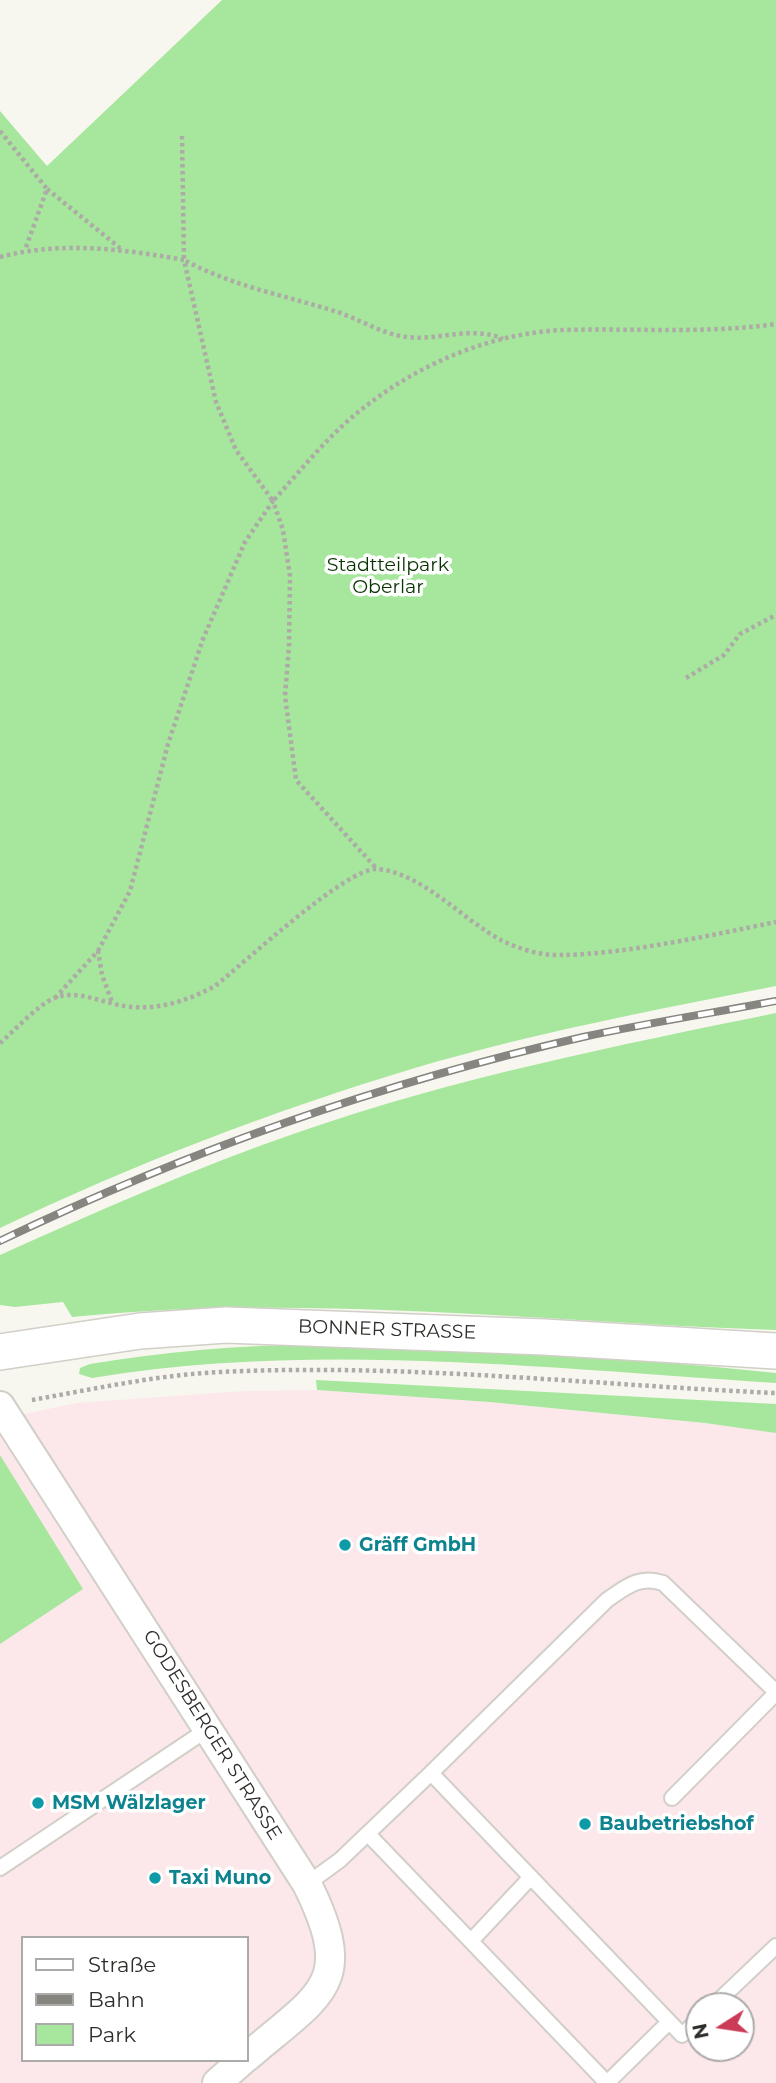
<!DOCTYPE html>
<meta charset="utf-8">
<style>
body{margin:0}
#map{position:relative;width:776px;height:2083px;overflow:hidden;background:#f8f7ef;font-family:Montserrat,sans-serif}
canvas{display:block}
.legend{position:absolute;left:21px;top:1936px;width:228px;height:126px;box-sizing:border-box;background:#fff;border:2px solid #acabaa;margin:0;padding:9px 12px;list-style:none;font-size:21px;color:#2f2e2b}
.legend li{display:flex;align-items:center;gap:14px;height:35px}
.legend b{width:35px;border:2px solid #acabaa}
.north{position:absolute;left:685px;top:1992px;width:70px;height:70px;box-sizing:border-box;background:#fff;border:2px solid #acabaa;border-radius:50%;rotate:258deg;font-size:19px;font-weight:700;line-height:28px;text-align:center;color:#2f2e2b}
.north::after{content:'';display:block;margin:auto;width:24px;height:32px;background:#cb3b57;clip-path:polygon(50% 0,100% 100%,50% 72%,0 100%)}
</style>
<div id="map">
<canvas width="776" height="2083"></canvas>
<ul class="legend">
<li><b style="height:9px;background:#fff"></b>Straße</li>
<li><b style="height:9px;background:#868580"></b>Bahn</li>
<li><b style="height:19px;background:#a7e69d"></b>Park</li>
</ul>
<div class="north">N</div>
</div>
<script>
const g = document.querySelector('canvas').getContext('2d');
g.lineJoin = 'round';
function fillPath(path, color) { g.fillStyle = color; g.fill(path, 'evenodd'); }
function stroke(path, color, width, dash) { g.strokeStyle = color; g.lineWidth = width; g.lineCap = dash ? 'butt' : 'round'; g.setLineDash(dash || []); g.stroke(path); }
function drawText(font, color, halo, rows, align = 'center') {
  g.font = font + ' Montserrat,sans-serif'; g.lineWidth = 7; g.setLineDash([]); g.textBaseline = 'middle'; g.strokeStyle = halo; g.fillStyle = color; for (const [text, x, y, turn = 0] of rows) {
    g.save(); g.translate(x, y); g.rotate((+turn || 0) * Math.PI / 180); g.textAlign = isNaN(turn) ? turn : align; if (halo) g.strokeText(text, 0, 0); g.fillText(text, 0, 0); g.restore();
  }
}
const industrial = new Path2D(`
 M317,1390L489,1402L744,1427L776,1433V2083H0V1419L77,1403L244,1391ZM23,1938H247V2060H23ZM699,2006H741V2048H699Z`);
const green = new Path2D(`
 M222,0H776V986C655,1010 533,1033 415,1068C272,1111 134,1164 0,1228V111L47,166Z
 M776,1013V1330C542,1322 306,1293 72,1317L63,1302L15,1307L0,1305V1255C98,1211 197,1167 299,1132C454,1078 615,1046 776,1013Z
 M311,1345C467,1351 622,1356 776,1373V1383C548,1369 318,1341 92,1378L79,1374L80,1368L90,1364C164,1352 236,1345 311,1345Z
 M316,1380L776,1404V1433L705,1423L489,1402L317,1390Z
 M0,1455L83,1589L0,1644Z`);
const path = new Path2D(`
 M0,131L47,189L25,250
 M182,136L184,260C230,285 282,295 331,310C357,317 380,334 407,337C438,341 473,325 503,339
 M47,189L120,248
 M0,257C60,241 124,249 184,260L216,402L236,450L273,501C302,469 331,432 366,406C421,363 492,333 563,330C634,328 705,334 776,324
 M686,678L724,655L740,634L776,615
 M98,951L130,891L168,744L203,639L245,542L273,501L283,530L290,576L289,646L285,696L296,780L377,869
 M55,998L98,951L102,975L112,1002
 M0,1043C14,1031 38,1005 54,998C79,988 108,1006 133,1007C163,1009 189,1000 215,986C243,964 347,867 377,869C421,872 463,920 501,940C519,949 541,956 562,955C626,954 712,935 776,922
 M32,1400C94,1389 157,1375 220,1372C406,1363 591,1385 776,1393`);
const service = new Path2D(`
 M672,1798L776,1693
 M368,1834L607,2083
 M0,1868L208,1729
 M307,1884L340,1860L431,1773
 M471,1941L531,1877
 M713,2006L776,1946
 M699,2019L682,2035L431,1773L607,1600C626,1587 639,1575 663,1583L776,1692
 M607,2083L669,2022`);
const minor = new Path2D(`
 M0,1406L307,1884C357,1985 321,1993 247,2057
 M217,2083L243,2060`);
const tertiary = new Path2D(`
 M0,1352L140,1331L226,1325L544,1337L776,1351`);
const rail = new Path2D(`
 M0,1241C187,1151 381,1083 583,1037C647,1023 712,1013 776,1001`);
const markers = [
 [345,1545,7,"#0f9aa8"],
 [38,1803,7,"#0f9aa8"],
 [585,1824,7,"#0f9aa8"],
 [155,1878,7,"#0f9aa8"]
];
const parkNames = [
 ["Stadtteilpark",388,565],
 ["Oberlar",388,587]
];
const streetNames = [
 ["BONNER STRASSE",387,1330,2],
 ["GODESBERGER STRASSE",212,1735,58]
];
const cultureNames = [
 ["Gräff GmbH",359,1545],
 ["MSM Wälzlager",52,1803],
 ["Baubetriebshof",599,1824],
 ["Taxi Muno",169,1878]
];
fillPath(industrial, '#fce7ea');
fillPath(green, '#a7e69d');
stroke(service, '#d1cfc7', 18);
stroke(minor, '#d1cfc7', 32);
stroke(tertiary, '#d1cfc7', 38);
stroke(path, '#acaba5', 4.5, [3.5, 3.5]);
stroke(service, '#fff', 14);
stroke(minor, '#fff', 28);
stroke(tertiary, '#fff', 35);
stroke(rail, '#868580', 8);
stroke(rail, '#fff', 5, [16]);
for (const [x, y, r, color] of markers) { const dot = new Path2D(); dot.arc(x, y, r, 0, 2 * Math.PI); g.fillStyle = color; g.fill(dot); stroke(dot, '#fff', 2.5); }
drawText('19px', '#093502', '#fff', parkNames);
drawText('19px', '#2f2e2b', '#fff', streetNames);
drawText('bold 19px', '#0d838f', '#fff', cultureNames, 'left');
</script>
